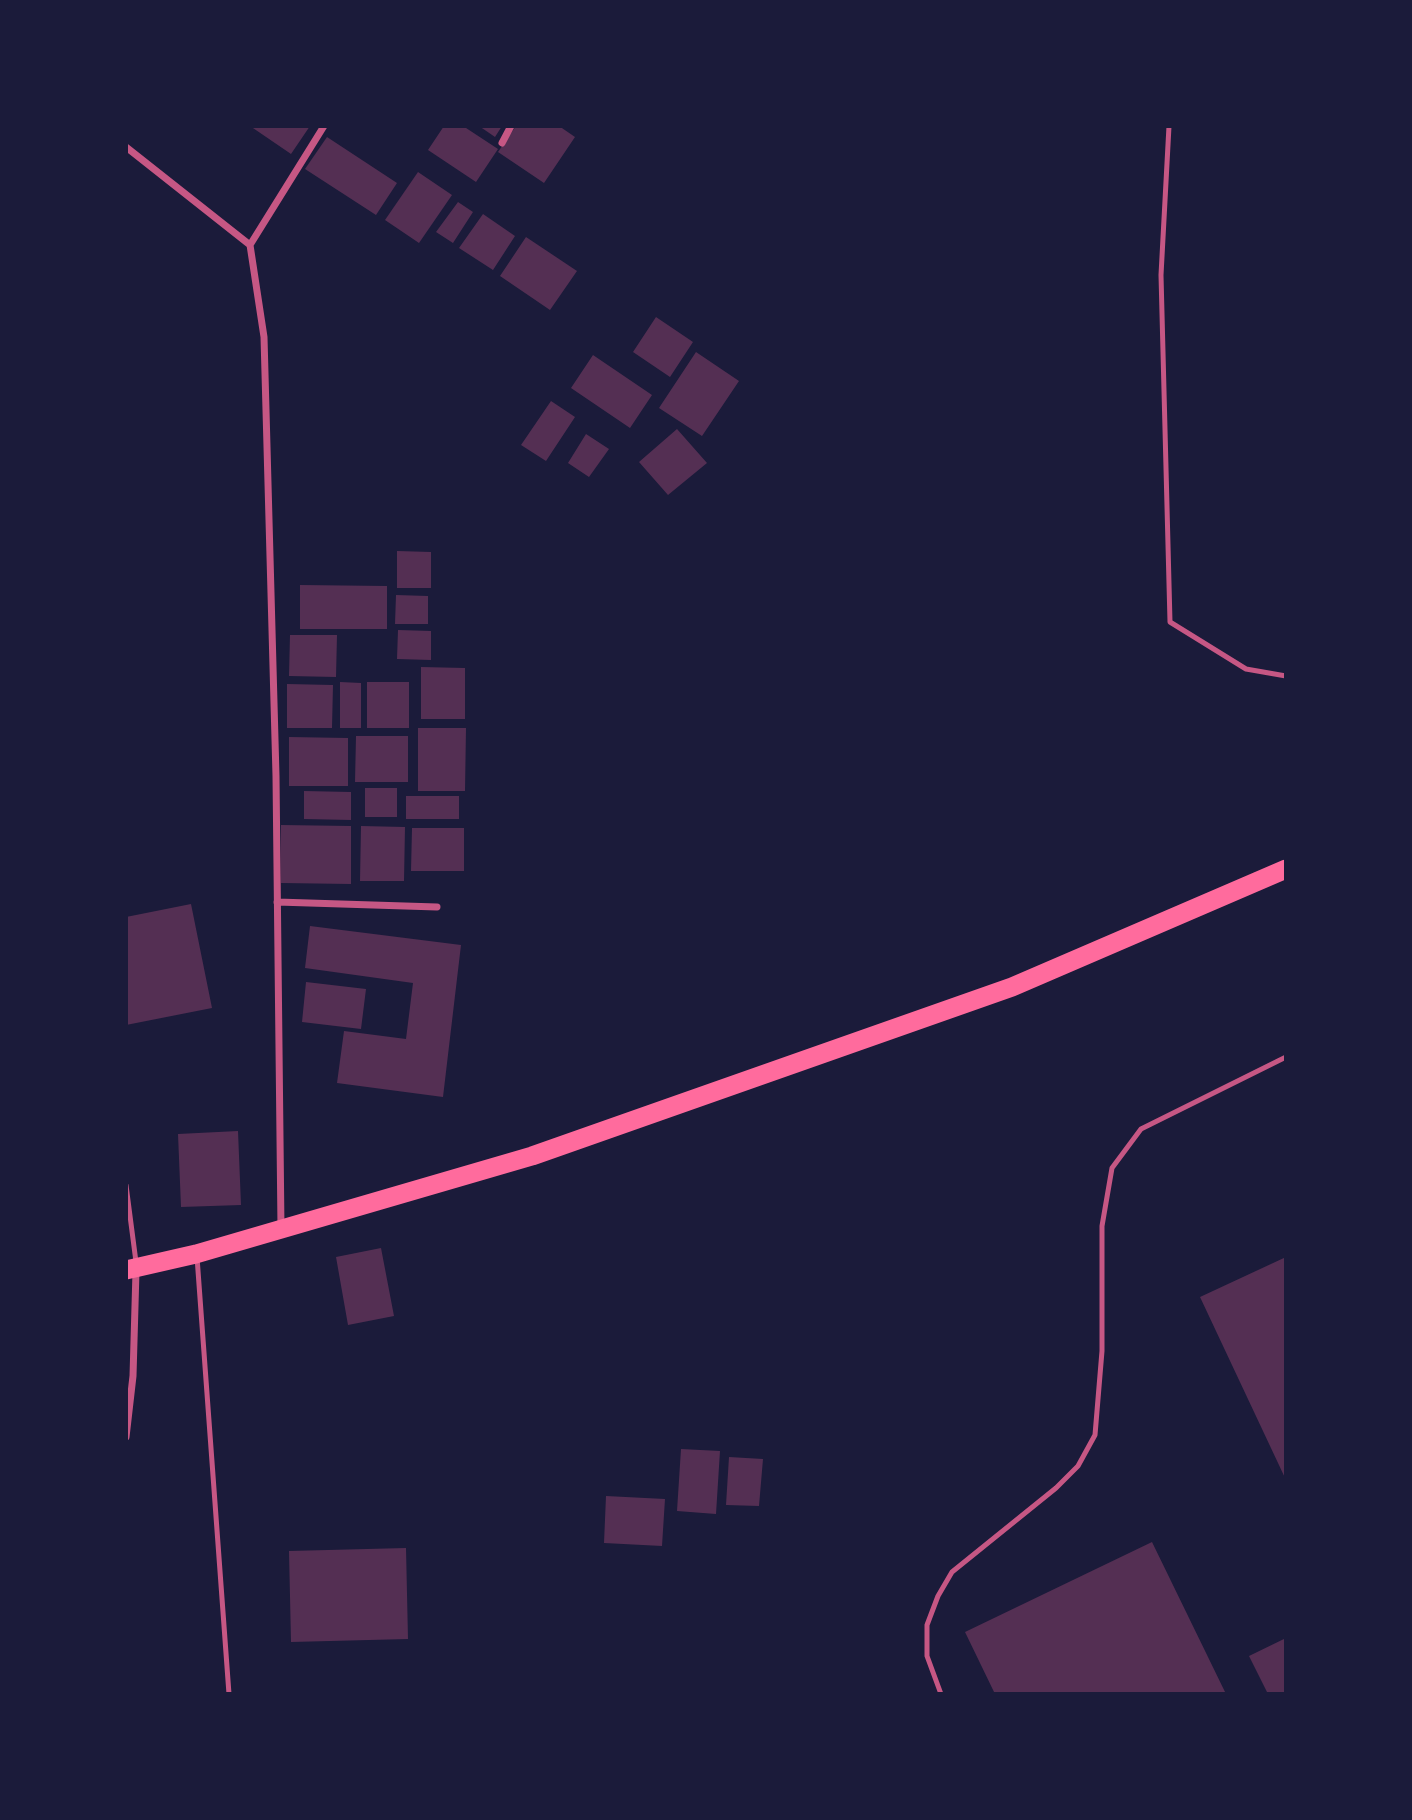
<!DOCTYPE html>
<style>
body{margin:0}
#map{position:relative;width:1412px;height:1820px;overflow:hidden;background:#1b1b3a;font-family:"PT Sans",sans-serif}
canvas{display:block}
.frame{position:absolute;inset:0;border:128px solid #1b1b3a;pointer-events:none}
</style>
<div id="map">
<canvas width="1412" height="1820"></canvas>
<div class="frame"></div>
</div>
<script>
const g = document.querySelector('canvas').getContext('2d');
g.lineJoin = 'round';
function fillPath(path, color) { g.fillStyle = color; g.fill(path, 'evenodd'); }
function stroke(path, color, width, dash) { g.strokeStyle = color; g.lineWidth = width; g.lineCap = dash ? 'butt' : 'round'; g.setLineDash(dash || []); g.stroke(path); }
const building = new Path2D(`
 M250,126H310L291,154Z
 M444,126H463L498,149L476,182L428,150Z
 M479,126H502L495,137Z
 M516,126H559L575,137L544,183L498,152Z
 M327,137L397,183L376,215L305,169Z
 M418,172L452,195L419,243L385,220Z
 M458,202L473,212L453,243L436,232Z
 M483,214L515,236L493,270L459,248Z
 M526,237L577,271L550,310L500,276Z
 M656,317L693,342L670,377L633,352Z
 M696,352L739,381L702,436L659,408Z
 M593,355L652,395L630,428L571,388Z
 M551,401L575,417L546,461L521,445Z
 M677,429L707,463L668,495L639,462Z
 M586,434L609,449L589,477L568,463Z
 M397,551L431,552V588H397Z
 M300,585L387,586V629H300Z
 M396,595L428,596V624H395Z
 M398,630L431,631V660L397,659Z
 M290,635H337L336,677L289,676Z
 M421,667L465,668V719H421Z
 M340,682L361,683V728H340Z
 M367,682H409V728H367Z
 M287,684L333,685L332,728H287Z
 M418,728H466L465,791H418Z
 M356,736H408V782H355Z
 M289,737L348,738V786H289Z
 M365,788H397V817H365Z
 M304,791L351,792V820L304,819Z
 M406,796H459V819H406Z
 M281,825L351,826V884L281,883Z
 M361,826L405,827L404,881H360Z
 M412,828H464V871H411Z
 M191,904L212,1008L126,1025V917Z
 M310,926L461,945L443,1097L337,1083L344,1031L406,1039L413,983L305,968Z
 M306,982L366,989L361,1029L302,1022Z
 M238,1131L241,1205L181,1207L178,1134Z
 M381,1248L394,1316L348,1325L336,1257Z
 M1286,1257V1480L1200,1297Z
 M681,1449L720,1451L716,1514L677,1511Z
 M729,1457L763,1459L759,1506L726,1505Z
 M606,1496L665,1499L662,1546L604,1543Z
 M1152,1542L1226,1694H995L965,1632Z
 M406,1548L408,1639L291,1642L289,1551Z
 M1286,1638V1694H1268L1249,1656Z`);
const service = new Path2D(`
 M1169,126L1161,275L1170,622L1246,669L1286,676
 M126,1185L136,1262
 M197,1257L229,1694
 M941,1694L927,1656V1625L938,1596L952,1572L1056,1488L1078,1466L1095,1435L1102,1351V1226L1112,1168L1141,1129L1286,1057`);
const minor = new Path2D(`
 M502,143L511,126
 M126,147L250,245L264,337L276,776L281,1228
 M250,245L324,126
 M277,902L437,907
 M126,1437L133,1376L136,1271`);
const trunk = new Path2D(`
 M126,1270L196,1254L532,1156L1012,987L1286,869`);
fillPath(building, '#542f53');
stroke(service, '#c65784', 5);
stroke(minor, '#c65784', 7);
stroke(trunk, '#ff6b9d', 19);
</script>
